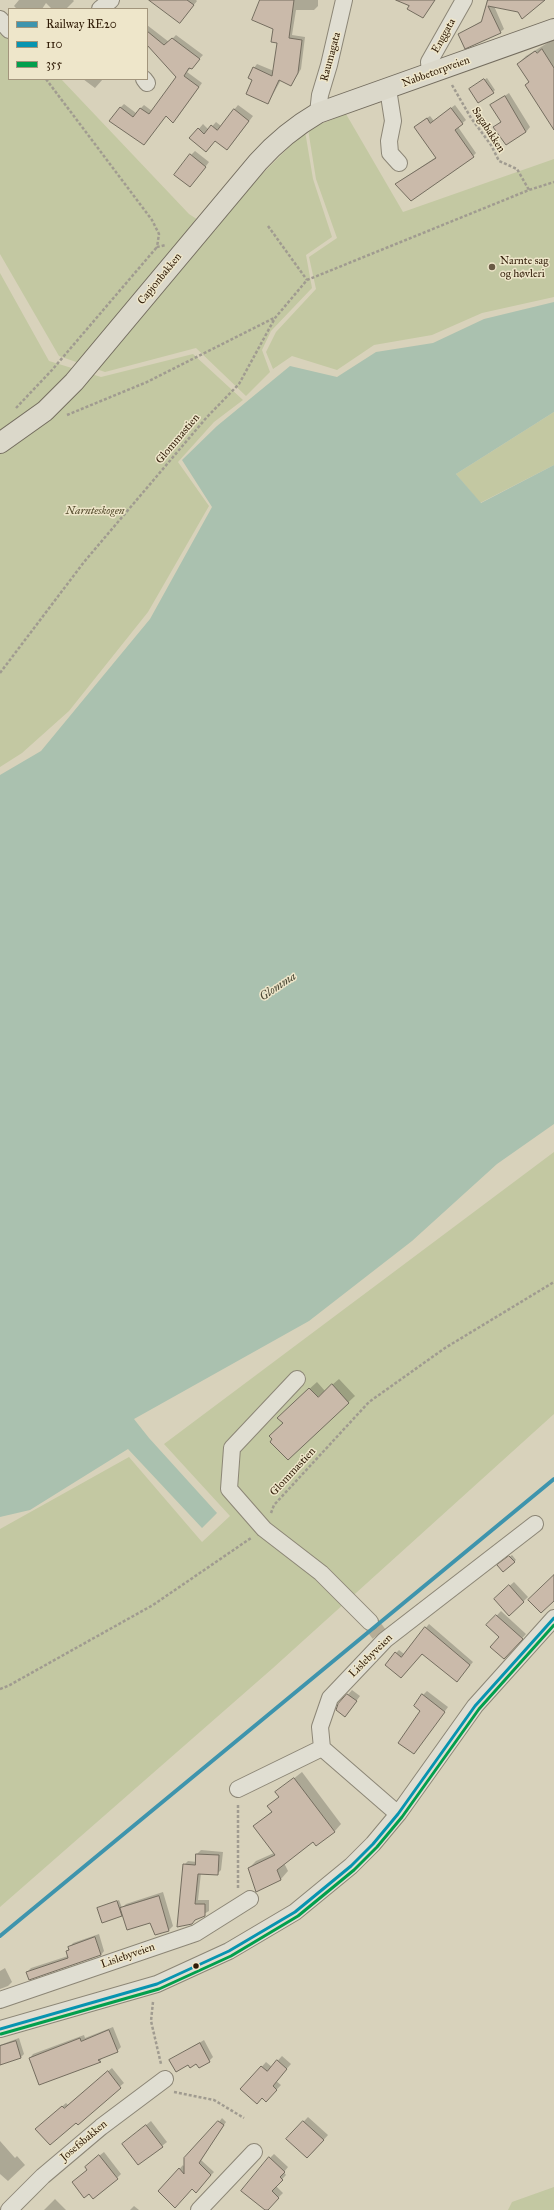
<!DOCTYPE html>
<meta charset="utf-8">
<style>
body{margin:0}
#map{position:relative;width:554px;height:2210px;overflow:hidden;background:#d8d2bb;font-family:"IM FELL Great Primer",serif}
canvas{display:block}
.legend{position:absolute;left:8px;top:8px;width:140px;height:72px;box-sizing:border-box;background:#eee6ca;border:1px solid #a2957c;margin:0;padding:5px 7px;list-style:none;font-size:12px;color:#2f1b06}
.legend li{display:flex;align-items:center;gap:8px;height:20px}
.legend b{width:20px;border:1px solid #a2957c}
</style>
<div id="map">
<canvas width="554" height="2210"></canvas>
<ul class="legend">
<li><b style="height:5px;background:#3e94ad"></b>Railway RE20</li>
<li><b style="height:5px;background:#0794b0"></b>110</li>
<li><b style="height:5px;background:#029f4d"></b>355</li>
</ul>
</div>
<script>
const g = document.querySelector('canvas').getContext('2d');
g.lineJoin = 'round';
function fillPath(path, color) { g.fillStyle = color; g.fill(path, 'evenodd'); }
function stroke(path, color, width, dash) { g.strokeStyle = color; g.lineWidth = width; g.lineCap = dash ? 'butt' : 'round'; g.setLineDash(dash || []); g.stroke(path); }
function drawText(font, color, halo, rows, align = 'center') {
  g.font = font + ' "IM FELL Great Primer",serif'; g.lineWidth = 3; g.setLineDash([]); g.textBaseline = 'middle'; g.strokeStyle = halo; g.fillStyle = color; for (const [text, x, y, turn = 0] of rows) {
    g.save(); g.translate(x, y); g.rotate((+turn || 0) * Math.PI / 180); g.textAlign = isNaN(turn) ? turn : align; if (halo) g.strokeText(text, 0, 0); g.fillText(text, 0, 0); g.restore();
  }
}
const green = new Path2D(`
 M0,28L9,38V79H61L189,214L215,231L238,198L305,131L313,179L332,237L306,255L312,288L271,331L262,350L270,372L246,396L196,348L105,372L59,356L0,254Z
 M346,114L403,212L554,159V297L482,313L432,335L374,345L337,370L292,356L273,369L266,352L276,332L316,289L309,257L337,238L316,179L308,129Z
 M0,273L49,361L101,377L193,354L243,400L214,422L178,462L209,506L148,612L69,711L22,753L0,767Z
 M554,412V465L480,503L456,474Z
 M554,1152V1414L273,1668L0,1907V1529L129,1457L202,1542L230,1516L164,1444Z
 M554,2187V2210H508L512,2202Z`);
const water = new Path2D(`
 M554,302V412L456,474L481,503L554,465V1124L497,1164L412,1241L309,1321L134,1419L149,1438L217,1513L202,1528L128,1449L30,1510L0,1517V775L41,751L150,619L212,507L182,460L217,426L290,366L337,377L376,352L433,343L484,319Z`);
const shadow = new Path2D(`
 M19,0H73L74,1L66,9H52L46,3L42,9H17L14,6Z
 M164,0H196L197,1L180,22Z
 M262,0H318V6L314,10H296L292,35L305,37L301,69L291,85L281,80L268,103L254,80V68L257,64L274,71L278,42Z
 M487,0H543L518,11L494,6L504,29L500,32L460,34L483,20Z
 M147,25L169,42L176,35L203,55L187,72L202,83L177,118L166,115L144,144L120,108L124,104L136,113L144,105L152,111L177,77L149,46L147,49Z
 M554,39V129L526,85L529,81L518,64L526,56Z
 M487,78L495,90L493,92L472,88Z
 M83,79H103L95,88Z
 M509,93L530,127L526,132L495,127L501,121L491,105Z
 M238,105L253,116L231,145L215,140L191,138L203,124L209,130L216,122L221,126Z
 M455,105L466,120L458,127L476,153L473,156L400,181L436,157L418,124L430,116L434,121Z
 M195,151L209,162L194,182L191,155Z
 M339,1379L355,1396L288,1459L284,1423L285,1411L317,1382L325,1391Z
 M512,1555L516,1560L503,1571L500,1564Z
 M514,1582L528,1597L509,1615L499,1595Z
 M501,1611L526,1634L508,1654L500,1637L488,1625Z
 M429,1624L473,1662L460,1677L422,1653L404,1674L396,1653L399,1650L404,1654Z
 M352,1690L360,1696L349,1711L339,1705Z
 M427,1691L448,1707L414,1753L423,1695Z
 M302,1772L341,1824L334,1832L314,1841L284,1863L288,1871L281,1879L257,1890L249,1868L256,1861L274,1853L254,1827L272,1811L268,1806L280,1796L277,1792Z
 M201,1850L223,1852L221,1870L217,1874L201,1873L198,1900H209V1911L195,1919L184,1865L188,1861L197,1862V1854Z
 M163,1892L173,1926L169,1930L156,1934L150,1921L98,1908L119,1900L122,1908L126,1904Z
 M99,1934L104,1951L101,1955L27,1972L31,1968L68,1956L67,1951L73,1943Z
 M5,1968L12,1982L8,1986L0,1989V1971Z
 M113,2027L121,2047L117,2051L103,2057L100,2061L30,2058L33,2054L84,2035L85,2038Z
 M19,2038L24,2054L21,2057L0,2064V2045Z
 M204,2040L213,2057L209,2061L188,2064L171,2060Z
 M282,2056L291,2064L276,2081L281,2085L266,2101L242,2089L266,2062L272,2067Z
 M112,2068L124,2083L107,2097L76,2121L41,2125L66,2103L68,2105Z
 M308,2117L328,2135L312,2153L287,2139Z
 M222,2118L226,2122L201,2160L214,2172L199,2188L160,2191L183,2165L185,2168Z
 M151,2121L167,2142L139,2164L123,2144Z
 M0,2141L15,2158L17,2156L25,2165L8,2181L0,2174Z
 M104,2152L121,2174L117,2178L89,2193L88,2170L90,2163Z
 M274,2154L288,2167L284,2172L286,2175L276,2186L283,2193L266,2210L270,2158Z
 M55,2199L66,2210H44Z
 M134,2206L139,2210H130Z`);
const building = new Path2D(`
 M149,0H187L194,5L180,23Z
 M260,0H294L289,38L302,40L298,73L291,86L279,80L268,104L246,94L252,80L248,78L253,67L272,76L277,43L271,42L273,29L252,20Z
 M396,0H435L423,18L407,9L409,6Z
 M488,0H545L522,19L518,12L488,6L501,33L465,49L458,34L481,22Z
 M147,31L164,45L172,38L200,59L192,69L189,68L184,76L199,87L173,123L166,116L144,145L109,121L120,107L133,117L140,108L149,114L176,77L147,45Z
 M542,49L554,68V130L525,85L529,82L517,64L535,51L537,53Z
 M484,79L494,93L478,103L469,89Z
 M505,96L526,132L506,145L493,127L501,122L490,105Z
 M451,108L463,124L455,130L474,157L411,201L395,184L436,158L414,127L427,118L430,123Z
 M234,109L249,121L227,150L215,141L206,152L189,138L198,128L204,134L211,125L217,130Z
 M190,154L206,167L190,187L174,175Z
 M332,1384L349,1403L288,1460L270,1442L272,1439L269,1436L283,1423L277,1418L309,1388L318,1397Z
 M509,1556L515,1562L503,1572L497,1565Z
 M554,1575V1601L541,1613L528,1600Z
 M509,1585L524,1602L509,1616L494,1599Z
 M496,1615L523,1639L504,1659L490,1647L499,1637L486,1625Z
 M425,1627L470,1665L457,1682L422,1654L401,1678L385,1665L395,1652L401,1657Z
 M347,1694L357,1701L345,1717L336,1710L338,1704Z
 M422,1694L445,1712L414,1754L398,1743L420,1711L414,1706Z
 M294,1778L335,1832L316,1846L313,1842L277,1870L281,1880L256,1892L248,1868L275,1855L253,1826L272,1812L267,1806L279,1797L275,1792Z
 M196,1854L219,1855L218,1875L198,1874L195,1904H205V1916L195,1920L192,1924L177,1927L183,1864L195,1865Z
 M159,1896L169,1931L155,1935L150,1923L127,1930L120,1908Z
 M117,1901L122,1916L102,1923L97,1908Z
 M95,1937L101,1955L29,1980L26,1972L68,1958L66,1951L69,1950L68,1947Z
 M109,2030L118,2052L98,2060L101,2062L39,2085L29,2058L80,2038L81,2041Z
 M16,2041L21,2058L0,2065V2046Z
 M200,2043L210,2062L199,2068L196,2064L190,2068L188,2065L176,2072L169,2060Z
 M277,2060L287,2069L273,2086L277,2090L266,2102L262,2098L257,2104L240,2089L261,2066L267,2071Z
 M108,2071L121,2088L78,2125L76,2123L50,2145L35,2129L62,2106L64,2108Z
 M218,2121L224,2125L199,2163L211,2175L196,2193L192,2189L175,2208L158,2191L179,2168L184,2174V2158Z
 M303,2121L324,2140L307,2158L286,2139Z
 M146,2125L163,2147L138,2165L122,2144Z
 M99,2155L118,2179L93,2199L89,2194L84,2198L72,2182L87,2170L85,2167Z
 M269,2157L285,2172L280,2177L283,2180L272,2191L279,2198L268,2210H265L241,2191Z`);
const minorTunnel = new Path2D(`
 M370,1622L379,1634`);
const path = new Path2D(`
 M46,79L152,220L159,234L157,247L166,245
 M452,85L471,118L491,145L499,161L517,169L529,190
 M268,226L307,280
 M16,408L52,370L157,247
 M67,415L147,382L274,318
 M0,673L84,562L207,417L239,384L275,318L307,280L529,190L554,182
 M271,1513L274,1505L369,1402L445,1348L554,1282
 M0,1689L8,1686L153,1605L251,1538
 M238,1888V1803
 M153,2002L151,2021L161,2064
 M174,2092L214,2100L244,2118`);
const minor = new Path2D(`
 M100,9L111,0
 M0,19L9,30
 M430,73L429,62L464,0
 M144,79L147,83
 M388,89L393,121L389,141L390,153L399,163
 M318,113L320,95L329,65L344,0
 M297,1379L232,1448L229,1489L264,1529L321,1573L370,1622
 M238,1789L322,1748
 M398,1814L322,1748L320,1727L330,1698L385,1640L535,1524
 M0,2000L196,1933L250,1899
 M0,2029L157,1984L229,1951L295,1912L351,1866L373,1844L398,1814L475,1706L554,1618
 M9,2210L43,2176L101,2127L165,2079
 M199,2210L254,2152`);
const major = new Path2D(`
 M0,443L45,411L74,382L258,162C276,142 294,127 318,113L554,29`);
const bus1 = new Path2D(`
 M0,2029L157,1984L229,1951L295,1912L351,1866L373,1844L398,1814L475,1706L554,1618`);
const bus2 = new Path2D(`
 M1,2034L159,1989L231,1956L298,1916L354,1870L377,1847L402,1817L479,1709L554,1625`);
const rail1 = new Path2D(`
 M0,1936L554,1479`);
const markers = [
 [492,267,4,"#6a5b45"],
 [196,1966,3.5,"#2f1b06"]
];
const streetNames = [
 ["Enggata",444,36,-61],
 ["Raumagata",331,57,-75],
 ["Nabbetorpveien",436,72,-20],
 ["Sagabakken",488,130,57],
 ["Capjonbakken",160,279,-51],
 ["Glommastien",178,439,-50],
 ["Glommastien",293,1472,-47],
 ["Lislebyveien",371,1656,-45],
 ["Lislebyveien",128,1956,-19],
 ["Josefsbakken",84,2141,-40]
];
const poiNames = [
 ["Narnte sag",500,261],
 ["og høvleri",500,274]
];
const parkNames = [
 ["Narnteskogen",95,511]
];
const waterNames = [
 ["Glomma",278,987,-34]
];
fillPath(green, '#c3c8a2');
fillPath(water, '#aac1af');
fillPath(shadow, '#0003');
fillPath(building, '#cabaaa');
stroke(building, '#746d5f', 1);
stroke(minorTunnel, '#b6ad97', 16, [16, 8]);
stroke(minor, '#8c8676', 18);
stroke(major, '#746d5f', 22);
stroke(path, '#a09b90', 2.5, [3, 2]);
stroke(minor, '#e0ded2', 16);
stroke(major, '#dbd8ca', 20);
stroke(bus1, '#0794b0', 3);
stroke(bus2, '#029f4d', 3);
stroke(rail1, '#3e94ad', 4);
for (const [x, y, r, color] of markers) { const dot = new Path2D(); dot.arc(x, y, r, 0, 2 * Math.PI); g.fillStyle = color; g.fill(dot); stroke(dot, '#eee6ca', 1.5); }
drawText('11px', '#2f1b06', '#eee6ca', streetNames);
drawText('11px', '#2f1b06', '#eee6ca', poiNames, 'left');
drawText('italic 11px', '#564d2e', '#eee6ca', parkNames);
drawText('italic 12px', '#4e4b37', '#eee6ca', waterNames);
</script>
